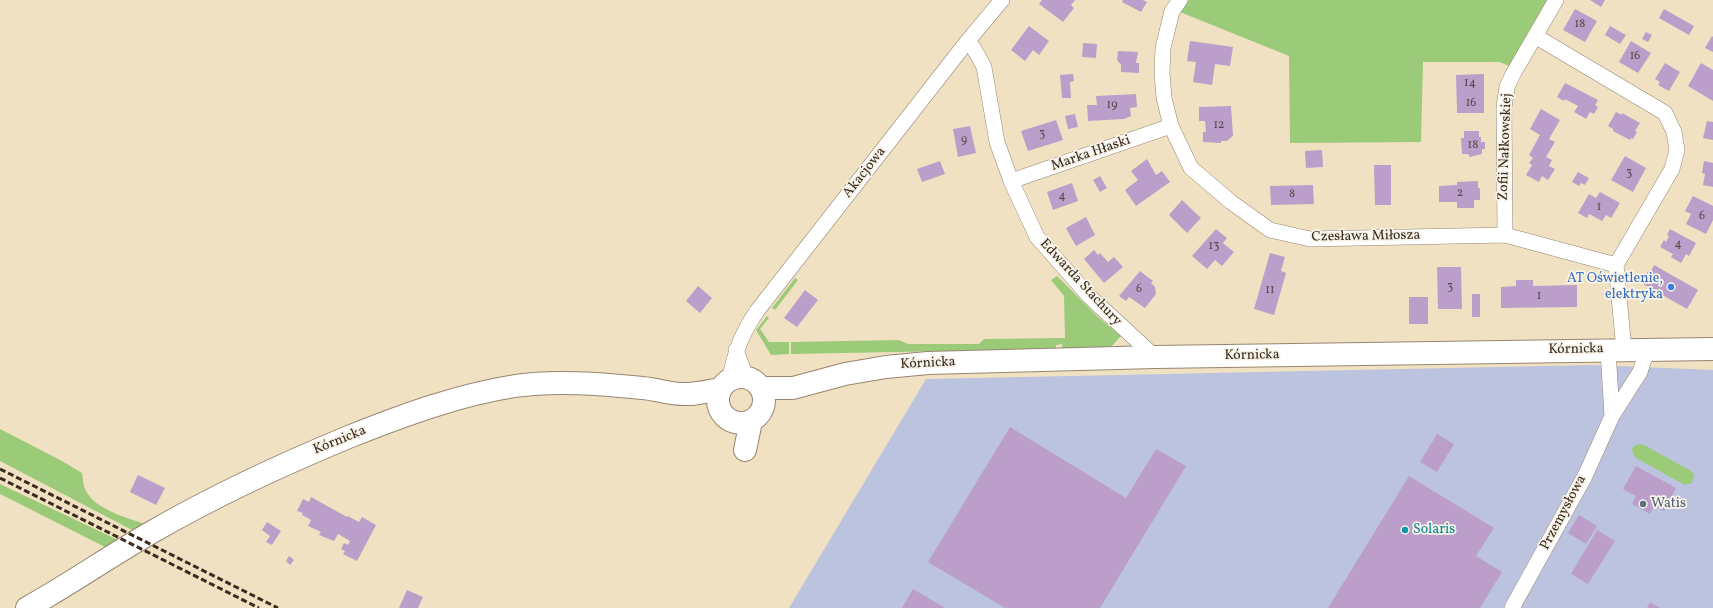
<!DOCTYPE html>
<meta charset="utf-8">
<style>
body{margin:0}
canvas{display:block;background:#f0e1c2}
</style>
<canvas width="1713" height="608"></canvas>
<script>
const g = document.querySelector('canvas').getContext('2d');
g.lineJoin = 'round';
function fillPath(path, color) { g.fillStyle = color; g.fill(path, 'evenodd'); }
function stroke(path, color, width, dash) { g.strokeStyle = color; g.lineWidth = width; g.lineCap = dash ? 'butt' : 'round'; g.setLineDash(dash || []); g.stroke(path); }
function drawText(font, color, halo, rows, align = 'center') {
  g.font = font + ' Vollkorn,serif'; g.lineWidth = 3.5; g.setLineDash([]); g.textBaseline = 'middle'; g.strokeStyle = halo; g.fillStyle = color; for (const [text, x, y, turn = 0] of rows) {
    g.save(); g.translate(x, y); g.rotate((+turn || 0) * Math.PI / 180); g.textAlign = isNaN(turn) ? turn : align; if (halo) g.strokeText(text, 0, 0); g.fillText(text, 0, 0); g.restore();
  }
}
const industrial = new Path2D(`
 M1593,365L1713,370V608H789L926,379Z`);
const green = new Path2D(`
 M1189,0H1547L1509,66L1499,62H1423L1421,142L1290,143L1289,56L1180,12Z
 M1057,276L1098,317L1121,336L1111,347L1062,349V344L1056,345V349L791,354V342L899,340L908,344H979L984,339L1065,338L1064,296L1051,280Z
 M795,278L798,280L775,310L772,308Z
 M767,316L769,318L760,329L769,342H789V354L771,355L756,330Z
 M0,429L62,461L82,473C83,479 83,486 86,491C95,509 127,518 145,524L132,530L0,461Z
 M1639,444L1644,445L1691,471L1694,475L1692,483L1685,485L1636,458L1633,454L1632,449L1634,446Z
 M0,484L120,541L107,548L0,494Z`);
const building = new Path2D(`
 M1042,0H1075L1071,5L1074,8L1063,22L1039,4Z
 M1123,0H1143L1147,2L1141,12L1122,2Z
 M1590,0H1605L1601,7Z
 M1575,9L1597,21L1585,42L1563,30Z
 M1664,9L1694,26L1689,35L1659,18Z
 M1029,26L1049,41L1039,55L1033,50L1025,61L1011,50Z
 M1610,26L1626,35L1620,44L1605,35Z
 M1646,32L1652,35L1648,42L1642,39Z
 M1712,36L1713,37V52L1705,48Z
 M1190,41L1233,47L1230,66L1215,64L1212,85L1193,82L1196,62L1187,61Z
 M1631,41L1651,53L1638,73L1619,62Z
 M1083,43L1097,44L1096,58L1082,57Z
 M1118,51L1138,52L1136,63H1139V73L1121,72V65L1117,60Z
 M1665,63L1680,72L1669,91L1658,85L1660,82L1655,79Z
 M1701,63L1713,70V101L1688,86Z
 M1073,74L1074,81L1070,82L1071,98H1062L1060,75Z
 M1484,74V113H1457L1456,75Z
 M1565,83L1598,100L1595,105L1598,107L1594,114L1590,112L1586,119L1574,112L1578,106L1565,99L1564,101L1557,97Z
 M1136,94L1137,107L1130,108L1131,116L1124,119L1088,121L1087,105H1097L1096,96Z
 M1231,106L1233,136L1227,141H1221V143L1203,142V132H1206L1205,121H1199V107Z
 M1541,109L1560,120L1549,139L1555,142L1546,157L1552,160L1549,166L1555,169L1548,180L1542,176L1539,182L1526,175L1532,165L1529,163L1533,158L1529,155L1540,135L1530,129Z
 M1616,112L1622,115V113L1640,123L1635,131L1637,132L1633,139L1631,138L1630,140L1613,131V129L1608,126Z
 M1075,114L1078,127L1068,129L1065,116Z
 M1056,120L1063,140L1028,151L1021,131Z
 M1707,121L1713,122V140L1703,138Z
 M970,126L976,153L958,157L953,129Z
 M1464,131H1479V137H1481V142H1485V149H1482V154L1470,157L1468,154H1462L1461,138H1464Z
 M1322,150L1323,167L1306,168L1305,151Z
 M1625,156L1646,168L1633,192L1611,180Z
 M1147,159L1156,175L1162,171L1170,182L1136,206L1125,190L1138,180L1131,171Z
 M940,161L945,174L922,182L917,169Z
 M1704,161L1713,163V187L1703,185L1705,174L1702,173Z
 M1374,165H1391V205H1375Z
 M1578,172L1589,178L1585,185L1581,183L1579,186L1572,182Z
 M1100,176L1107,188L1100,192L1093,180Z
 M1478,181V188H1480V200H1474V208H1457V202H1439V186L1457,185V182Z
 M1072,183L1078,201L1053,210L1047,192Z
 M1313,185L1314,204L1271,205L1270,186Z
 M1600,192L1620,203L1611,218L1606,215L1602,221L1589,214L1587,218L1578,213L1589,194L1596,198Z
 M1693,196L1713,206V220L1706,234L1686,224L1691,214L1685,211Z
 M1182,200L1201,218L1187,233L1169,215Z
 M1086,217L1095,235L1076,246L1066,228Z
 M1216,229L1227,238L1223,243L1234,252L1222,266L1215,260L1207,269L1192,256Z
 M1670,229L1696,243L1689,256L1686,254L1681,263L1671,257L1673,254L1660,247L1664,240L1666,242L1669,236L1667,235Z
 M1094,250L1098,255L1100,253L1108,262L1114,257L1123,267L1104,283L1084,259Z
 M1270,253L1285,257L1281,271L1286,273L1274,315L1254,309Z
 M1654,265L1698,290L1687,309L1643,284L1647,278L1646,275L1648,271H1651Z
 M1437,267H1461L1462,309H1438Z
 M1140,271L1153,281L1151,283L1155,287L1156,294L1145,308L1129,297L1126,301L1119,296Z
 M1516,280H1533V286L1577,285V307L1501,308V287L1516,286Z
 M698,286L712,298L700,313L686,301Z
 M805,290L818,300L797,327L784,318Z
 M1472,294H1480V317H1472Z
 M1409,297H1428V324H1409Z
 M1010,427L1126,498L1156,449L1186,466L1100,608H1005L928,562Z
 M1437,434L1454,444L1437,472L1420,462Z
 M1636,466L1676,488L1664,511L1654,506L1650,514L1632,504L1636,496L1623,489Z
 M138,475L165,488L156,505L130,492Z
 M1409,476L1494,528L1476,556L1502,572L1480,608H1328Z
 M311,497L347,517L348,516L359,522L362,517L376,525L357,561L343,554L345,551L341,549L344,543L348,545L350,541L338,534L334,541L319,535L321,532L308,526L311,520L302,515L303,513L297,511L303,499L309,502Z
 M1579,515L1597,526L1586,544L1568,533Z
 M267,522L281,531L272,545L266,542L270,536L262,530Z
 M1597,530L1615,541L1588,584L1571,574Z
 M289,556L294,560L290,565L286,561Z
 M913,589L945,608H902Z
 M407,590L423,597L418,608H399Z
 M1650,602L1660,608H1647Z`);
const street = new Path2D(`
 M1180,0L1172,11L1163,48L1162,73L1164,98L1171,126L1191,168L1231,202L1270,230L1310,239L1505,235L1616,265
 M1535,36L1665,113L1674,132L1677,150L1672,169L1616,265L1624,350
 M966,43L973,47L984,67L997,142L1011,181L1037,237L1090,297L1155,357
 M1011,181L1171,126
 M1505,235L1504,107L1507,87L1513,74L1556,0
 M736,350L746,377
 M1608,350L1612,416
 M729,380C736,351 740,336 757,311L966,43L1002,0
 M1512,608L1585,476L1612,416L1640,372L1647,350`);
const secondary = new Path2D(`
 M718 400a23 23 0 1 1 46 0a23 23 0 1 1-46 0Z
 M761,388H793L845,374L886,367L928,363L1155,357L1713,349
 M745,450L751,421
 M27,608C70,584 110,556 152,532C216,495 283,464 351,436C404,415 458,395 515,386C556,380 601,384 642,388C657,389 672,395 687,394C698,394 709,391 720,389`);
const rail = new Path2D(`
 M0,469L278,608
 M0,478L259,608`);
const markers = [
 [1671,287,4,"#3f7fe0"],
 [1643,504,4,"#5c6f8a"],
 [1405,530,4,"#0f9aa8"]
];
const numberNames = [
 ["18",1580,25],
 ["16",1635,57],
 ["14",1470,84],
 ["16",1471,104],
 ["19",1112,106],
 ["12",1219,126],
 ["3",1042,135],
 ["9",964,141],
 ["18",1473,146],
 ["3",1629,174],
 ["2",1460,194],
 ["8",1292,195],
 ["4",1062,197],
 ["1",1599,208],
 ["6",1702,217],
 ["4",1678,245],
 ["13",1214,247],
 ["3",1450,288],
 ["6",1139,290],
 ["11",1270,291],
 ["1",1539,297]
];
const streetNames = [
 ["Zofii Nałkowskiej",1506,147,-88],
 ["Marka Hłaski",1091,154,-19],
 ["Akacjowa",865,173,-52],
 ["Czesława Miłosza",1366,237,-1],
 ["Edwarda Stachury",1080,283,47],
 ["Kórnicka",1576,350,-1],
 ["Kórnicka",1252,356,-1],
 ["Kórnicka",928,364,-3],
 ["Kórnicka",340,441,-22],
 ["Przemysłowa",1564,513,-62]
];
const shopNames = [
 ["AT Oświetlenie,",1663,279],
 ["elektryka",1663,295]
];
const serviceNames = [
 ["Watis",1651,504]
];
const cultureNames = [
 ["Solaris",1413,530]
];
fillPath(industrial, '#bcc3de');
fillPath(green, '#9bca79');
fillPath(building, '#bb9fca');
stroke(street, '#968670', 16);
stroke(secondary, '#968670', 24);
stroke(street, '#fff', 15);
stroke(secondary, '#fff', 22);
stroke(rail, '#3b2a1e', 3, [6, 3]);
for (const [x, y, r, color] of markers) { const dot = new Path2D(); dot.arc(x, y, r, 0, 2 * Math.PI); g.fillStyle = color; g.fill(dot); stroke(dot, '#f7f3e8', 1.5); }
drawText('12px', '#5b4749', null, numberNames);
drawText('14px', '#3b2a1e', '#f7f3e8', streetNames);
drawText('14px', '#366cbe', '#f7f3e8', shopNames, 'right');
drawText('14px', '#4e5e75', '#f7f3e8', serviceNames, 'left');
drawText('14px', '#0d838f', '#f7f3e8', cultureNames, 'left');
</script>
